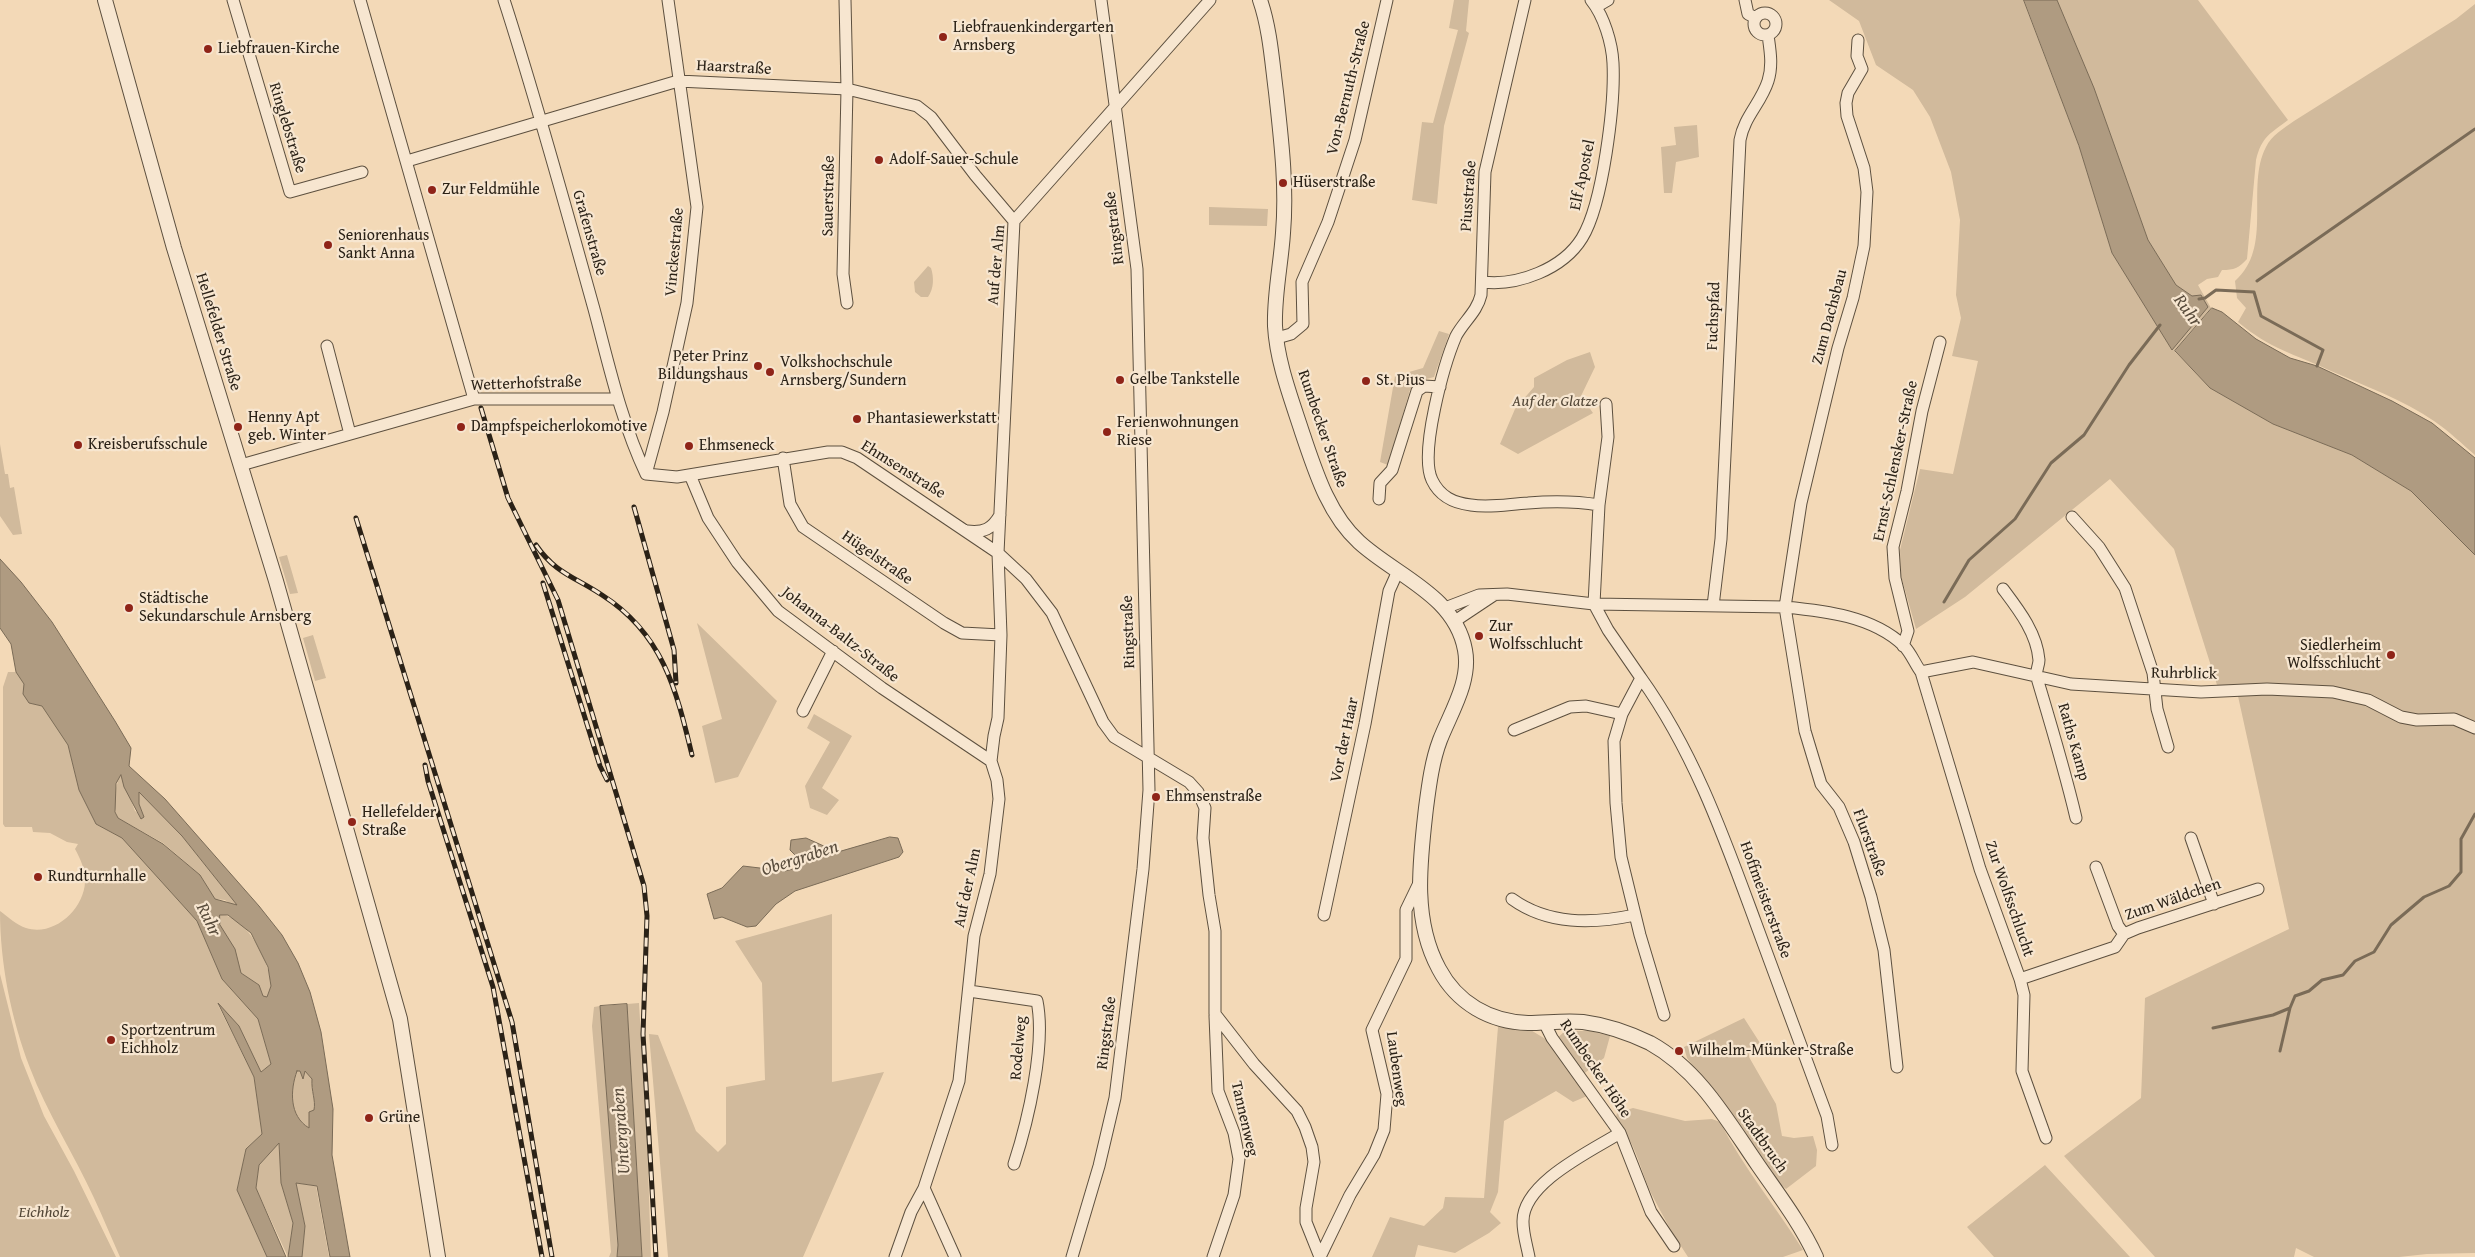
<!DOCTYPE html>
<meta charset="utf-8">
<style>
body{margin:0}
canvas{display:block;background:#f3d9b7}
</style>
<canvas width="2475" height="1257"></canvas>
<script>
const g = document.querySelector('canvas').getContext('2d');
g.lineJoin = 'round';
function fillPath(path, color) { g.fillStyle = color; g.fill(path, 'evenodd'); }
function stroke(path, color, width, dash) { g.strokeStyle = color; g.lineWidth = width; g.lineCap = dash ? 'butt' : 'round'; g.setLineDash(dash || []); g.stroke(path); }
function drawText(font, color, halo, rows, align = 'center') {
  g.font = font + ' "Gentium Book Plus",serif'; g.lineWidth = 4.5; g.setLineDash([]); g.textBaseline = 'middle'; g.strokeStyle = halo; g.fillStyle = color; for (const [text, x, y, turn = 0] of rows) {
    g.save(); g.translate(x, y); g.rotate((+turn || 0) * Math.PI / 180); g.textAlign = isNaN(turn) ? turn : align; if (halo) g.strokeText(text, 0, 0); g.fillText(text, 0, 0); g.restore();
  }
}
const green = new Path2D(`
 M1454,0H1469L1466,31L1469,33L1444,126L1437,204L1412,200L1422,122L1433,123L1458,30L1449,28Z
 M1829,0H2024L2079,146L2112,253L2172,350L2192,296L2176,285L2148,240L2094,88L2057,0H2198L2288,120C2270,134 2262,136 2256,160L2247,259C2239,268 2234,270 2222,270L2218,277L2207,279L2198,285L2211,308L2175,352L2210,388L2273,424L2352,455L2411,491L2475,555V1253L2427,1254L2399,1257H2314L2296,1248L2294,1257H2155L2064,1156L2141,1098L2145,998L2289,929L2236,687L2217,685L2174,549L2110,479L1965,597L1916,629L1901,576L1900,550L1920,469L1953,474L1978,361L1952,356L1961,318L1956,295L1960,220L1951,172L1930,117L1913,90L1876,65L1859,21Z
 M2475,4V455C2462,444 2449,431 2434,421C2404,400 2365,386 2331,371C2295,354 2270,349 2238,322L2246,308L2237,298L2235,281C2274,247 2245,187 2266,147C2271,136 2284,128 2294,121L2456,19Z
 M1697,125L1699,157L1676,162L1672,193H1664L1661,147L1676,145L1674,127Z
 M1209,207L1268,209L1267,226L1209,225Z
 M928,266L931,268C934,277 934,289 928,297H921L915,292L914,282Z
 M1439,331L1449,334L1434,377L1418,381L1410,390L1388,465L1380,462L1395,376L1423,368Z
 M1590,352L1595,367L1581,396L1593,413L1518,454L1500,444L1515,409L1534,387V378L1567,360Z
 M0,444L5,474H8L10,488L14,487L22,534L13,535L0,516Z
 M287,555L298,593L290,594L279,557Z
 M697,623L777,701L738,777L715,783L702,726L722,719Z
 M313,635L326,678L315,681L303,638Z
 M8,672H16L24,684L29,703L42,706L68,745L79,790L96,824L122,838L197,921L222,979L258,1019L271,1064L260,1072L239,1026L218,1005L254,1077L262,1134L246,1149L237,1190L267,1257H120C111,1237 103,1217 94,1198C74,1154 47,1113 30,1068C11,1019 0,963 0,911C8,917 17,925 26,928C54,937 84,909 85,882C86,871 80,858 75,849L78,844L67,842L50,833L33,832L32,827H5L3,824V687Z
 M814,714L852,736L822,788L839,800L827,815L810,808L805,786L830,742L807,728Z
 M121,775L135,811L144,817L139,804V791L182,836L237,905L233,906L225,900L215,899L200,875L163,843L118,818C112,806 114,787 121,775Z
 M832,914V1082L884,1072L803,1257H668L649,1034L658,1035L696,1131L718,1152L726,1144V1087L765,1080L762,983L735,941Z
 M220,915C246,914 271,964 271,986C271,989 268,995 267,997L263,996L259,985L241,973L236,955L220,925Z
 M0,974L21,1058L44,1116L74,1171L116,1257H0Z
 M639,1003L647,1137L651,1257H642L627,1004Z
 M600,1006L618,1245L617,1257H609L611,1252L592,1026L594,1007Z
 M1744,1018L1760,1043L1750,1048L1749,1057L1776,1104L1782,1136L1794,1138L1813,1136L1817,1150L1816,1166L1786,1189L1779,1183L1687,1058L1684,1047Z
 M1498,1027L1529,1029L1552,1043L1565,1031H1590L1610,1036L1604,1058L1577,1079L1587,1096L1573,1102L1556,1091L1504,1121L1498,1192L1490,1212L1501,1223L1489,1233L1455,1253L1418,1245L1415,1257H1372L1390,1217L1424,1226L1443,1208L1445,1197L1484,1198Z
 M297,1070L300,1071L303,1078L305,1071L312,1079C311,1091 316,1100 314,1110L309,1112V1128C289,1116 290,1090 297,1070Z
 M1633,1108L1685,1121L1712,1119L1720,1122C1743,1167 1776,1207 1803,1250L1783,1257H1688C1674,1236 1662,1215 1651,1193C1640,1169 1635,1139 1615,1121L1617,1113Z
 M279,1142L281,1183L293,1223L288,1257L256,1188L259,1165Z
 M2045,1165L2130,1257H1994L1967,1227Z
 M296,1183L316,1186L329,1257H302L305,1226Z`);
const water = new Path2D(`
 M2024,0H2057L2094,88L2148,240L2176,285L2192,296L2201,295L2208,307L2172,350L2112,253L2079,146Z
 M2212,308L2222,312L2256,339L2290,358L2317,366L2392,401L2432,423L2475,458V555L2411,491L2352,455L2273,424L2210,388L2175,351Z
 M0,559L21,582L52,622L115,721L131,748L129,766L165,799L259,906L282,935L298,963L310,992L321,1032L333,1109L332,1155L350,1257H330L317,1186L296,1183L305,1226L302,1257H288L293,1223L281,1183L279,1143L259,1165L256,1188L286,1257H267L237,1190L246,1149L262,1134L254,1077L218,1003L239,1026L261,1072L271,1064L258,1019L222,979L197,921L122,838L96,824L79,790L68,745L42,706L29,703L23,694L24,684L16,672L11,644L0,628ZM121,775L124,787L141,819L144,817L139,804V792L182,836L237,905L215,899L200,875L163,844L118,818L115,812L116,784ZM220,915H228L251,933L268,967L271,986L267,997L263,996L259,985L241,973L235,949L220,925ZM297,1071H300L303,1079L305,1071L312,1079C311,1091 316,1100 314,1110L309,1112V1128C289,1116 290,1090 297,1071Z
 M890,837L898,838L903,852L899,857L795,891L776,904L756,926L747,927L722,917L714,919L707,894L722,888L743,866L785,871L801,867V861L790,850L791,840L806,838L837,852Z
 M627,1004L642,1257H617L618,1245L602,1034L600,1006Z`);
const stream = new Path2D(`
 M2257,281L2475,129
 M2199,299L2205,298L2216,290L2254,292L2261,316L2323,350L2317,366
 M1944,602L1969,560L2015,519L2051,463L2084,435L2129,365L2160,325
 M2213,1028L2273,1015L2290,1008L2295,996L2309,991L2322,980L2343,975L2355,961L2374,952L2391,925L2424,897L2449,886L2461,872V839L2475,814
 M2280,1051L2290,1008`);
const minor = new Path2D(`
 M233,0L290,192L362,172
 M360,0L474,399
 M504,0C537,102 565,205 594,309C609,365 621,421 646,474
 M845,0L847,89L843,274L847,303
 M1525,0L1485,172L1481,295C1477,312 1464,321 1456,336C1444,364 1419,453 1432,480C1440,497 1454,503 1471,505C1490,508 1509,504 1528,503C1552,501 1575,501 1599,505
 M1745,0L1748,14L1756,18
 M1596,7L1608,0
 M1754 24a11 11 0 1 1 22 0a11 11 0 1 1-22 0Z
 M1858,40L1857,56L1862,69L1848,93L1846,103L1847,116L1864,168L1867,192L1864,246L1853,298L1838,348L1801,503L1785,607L1805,731L1821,784L1839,807L1854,842L1871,897L1884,950L1897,1067
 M407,161L678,81L847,89L917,106L931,117L975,175L1014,221
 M1483,282C1518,286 1563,269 1582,238C1603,204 1615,104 1613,63C1612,43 1604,16 1591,0
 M1277,338L1291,334L1303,324L1302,282L1328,222L1355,140L1387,0
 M327,346L350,434
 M783,458L790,504L803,527L944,623L962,633L1001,635
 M241,465L474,399H617
 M646,474L677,477L828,452H842L857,458L998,553L1026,579L1052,613L1103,722L1114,737L1189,782L1198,792L1205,808L1203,838L1209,895L1215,931V1014L1254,1064L1297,1111L1305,1127L1312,1147L1314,1162L1306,1208V1222L1320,1257
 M646,474L663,412L687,303L697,207L668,0
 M690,475L708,518L737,562L778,611L882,688L991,761
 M1379,499L1380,483L1392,470L1417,391L1424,386L1440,387
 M2072,517L2099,547L2125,588L2153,673L2157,709L2168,747
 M967,531C984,533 992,529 1000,515
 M2003,589C2018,609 2037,633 2039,660C2039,666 2035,672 2037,678C2051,725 2065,771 2076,818
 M1594,604L1608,630L1641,678L1622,714L1614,741L1616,803L1621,857L1640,935L1664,1015
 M1594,604L1599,505L1608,437L1606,404
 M1713,606L1721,539L1740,140C1744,117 1761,103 1768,81C1773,65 1770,50 1768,35
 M1445,608L1479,595L1507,594L1594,604L1785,607C1825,611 1873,616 1904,646C1911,653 1915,664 1921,672L1973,662L2071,684L2201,692L2267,689L2333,692L2368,700L2401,717L2417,720L2454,719L2475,728
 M1455,621L1494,595
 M1903,646L1908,631L1895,578L1893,547L1907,491L1922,411L1940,342
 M1921,672L1980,869L2020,979L2024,995L2022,1071L2046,1138
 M1641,678C1694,752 1724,837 1755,921C1779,986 1803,1051 1827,1116L1832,1145
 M803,711L833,651
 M1514,730L1570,707L1586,706L1622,714
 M2191,838L2214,904
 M2096,867L2118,926L2124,934
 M1512,899C1548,925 1592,924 1635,915
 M1324,915L1365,724L1389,591L1398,571
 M2020,979L2115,947L2124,934L2138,928L2258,889
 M969,991L1037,1001C1046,1045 1028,1121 1014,1164
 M1544,1022L1552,1038L1620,1133L1651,1212L1674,1246
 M924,1188L955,1257
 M895,1257L911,1212L924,1188L959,1081L974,936L990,874L999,799L997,780L991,761L994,736L998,718L1001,635L998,553L1014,221L1210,0
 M1072,1257L1099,1166L1115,1098L1143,869L1149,790L1137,269L1101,0
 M1213,1257L1234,1195L1239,1159L1234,1133L1218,1091L1215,1016
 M1320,1257L1350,1195L1374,1155L1384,1130L1387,1094L1372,1030L1406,959V910L1420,881
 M1529,1257C1527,1246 1523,1234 1523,1222C1522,1183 1591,1151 1620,1133`);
const tertiary = new Path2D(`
 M105,0L174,248L276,581L400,1019L438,1257
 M1260,0C1270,29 1272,61 1276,92C1281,138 1287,186 1283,233C1281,264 1274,295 1275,326C1277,362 1291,398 1302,432C1315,470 1328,514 1359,542C1396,576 1455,595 1465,650C1471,681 1451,712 1440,740C1432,761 1429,785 1426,808C1420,861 1412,920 1439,969C1457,1003 1490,1022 1528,1023C1546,1023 1565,1020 1583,1022C1606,1025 1629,1033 1650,1043C1699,1070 1727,1120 1758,1165C1778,1194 1801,1224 1816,1257`);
const rail = new Path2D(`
 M481,408L508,498L558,600L644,886L647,916L643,1034L656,1257
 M634,507L674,650L676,683
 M356,518L512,1022L552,1257
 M536,545C555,573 575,577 602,595C663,634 676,689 692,755
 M543,583L600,766L607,780
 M425,765L428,781L493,987L542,1257`);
const markers = [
 [943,37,5,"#8f2418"],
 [208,49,5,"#8f2418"],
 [879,160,5,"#8f2418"],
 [1283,183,5,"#8f2418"],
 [432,190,5,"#8f2418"],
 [328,245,5,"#8f2418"],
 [758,366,5,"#8f2418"],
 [770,372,5,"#8f2418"],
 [1120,380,5,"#8f2418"],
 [1366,381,5,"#8f2418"],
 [857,419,5,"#8f2418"],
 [238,427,5,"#8f2418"],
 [461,427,5,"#8f2418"],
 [1107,432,5,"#8f2418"],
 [78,445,5,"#8f2418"],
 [689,446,5,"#8f2418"],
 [129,608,5,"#8f2418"],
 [1479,636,5,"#8f2418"],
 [2391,655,5,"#8f2418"],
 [1156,797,5,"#8f2418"],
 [352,822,5,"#8f2418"],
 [38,877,5,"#8f2418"],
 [111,1040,5,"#8f2418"],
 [1679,1051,5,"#8f2418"],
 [369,1118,5,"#8f2418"]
];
const poiNames = [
 ["Liebfrauenkindergarten",953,28],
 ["Arnsberg",953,46],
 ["Liebfrauen-Kirche",218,49],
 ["Adolf-Sauer-Schule",889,160],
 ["Hüserstraße",1293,183],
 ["Zur Feldmühle",442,190],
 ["Seniorenhaus",338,236],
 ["Sankt Anna",338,254],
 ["Peter Prinz",748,357,"right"],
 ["Bildungshaus",748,375,"right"],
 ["Volkshochschule",780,363],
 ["Arnsberg/Sundern",780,381],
 ["Gelbe Tankstelle",1130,380],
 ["St. Pius",1376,381],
 ["Henny Apt",248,418],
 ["geb. Winter",248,436],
 ["Phantasiewerkstatt",867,419],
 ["Ferienwohnungen",1117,423],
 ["Riese",1117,441],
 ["Dampfspeicherlokomotive",471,427],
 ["Kreisberufsschule",88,445],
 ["Ehmseneck",699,446],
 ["Städtische",139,599],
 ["Sekundarschule Arnsberg",139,617],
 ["Zur",1489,627],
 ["Wolfsschlucht",1489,645],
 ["Siedlerheim",2381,646,"right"],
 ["Wolfsschlucht",2381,664,"right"],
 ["Ehmsenstraße",1166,797],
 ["Hellefelder",362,813],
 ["Straße",362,831],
 ["Rundturnhalle",48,877],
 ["Sportzentrum",121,1031],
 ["Eichholz",121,1049],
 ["Wilhelm-Münker-Straße",1689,1051],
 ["Grüne",379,1118]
];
const streetNames = [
 ["Haarstraße",734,68,3],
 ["Von-Bernuth-Straße",1349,88,-76],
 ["Ringlebstraße",287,128,73],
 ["Elf Apostel",1583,175,-78],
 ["Sauerstraße",829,196,-89],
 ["Piusstraße",1469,196,-86],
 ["Ringstraße",1115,228,-97],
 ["Grafenstraße",589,233,74],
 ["Vinckestraße",675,252,-85],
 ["Auf der Alm",997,265,-85],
 ["Fuchspfad",1714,316,-88],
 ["Zum Dachsbau",1830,317,-75],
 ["Hellefelder Straße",218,332,73],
 ["Wetterhofstraße",526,384,-2],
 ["Rumbecker Straße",1322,429,71],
 ["Ernst-Schlensker-Straße",1896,461,-78],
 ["Ehmsenstraße",903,470,32],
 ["Hügelstraße",877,558,35],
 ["Ringstraße",1129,632,-92],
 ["Johanna-Baltz-Straße",840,635,38],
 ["Ruhrblick",2184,674,1],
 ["Vor der Haar",1345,740,-78],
 ["Raths Kamp",2073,742,74],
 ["Flurstraße",1869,843,70],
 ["Auf der Alm",968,888,-78],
 ["Zur Wolfsschlucht",2009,899,71],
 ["Hoffmeisterstraße",1765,900,70],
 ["Zum Wäldchen",2173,900,-19],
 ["Ringstraße",1107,1033,-83],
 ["Rodelweg",1019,1048,-85],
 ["Laubenweg",1396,1069,82],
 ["Rumbecker Höhe",1595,1069,56],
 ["Tannenweg",1244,1119,77],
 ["Stadtbruch",1762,1141,55]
];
const parkNames = [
 ["Auf der Glatze",1555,402],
 ["Eichholz",44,1213]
];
const waterNames = [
 ["Ruhr",2187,311,54],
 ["Obergraben",800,859,-18],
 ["Ruhr",208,920,64],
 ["Untergraben",622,1131,-94]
];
fillPath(green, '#d1ba9c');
fillPath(water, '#af9b81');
stroke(water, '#7a6b57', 1);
stroke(stream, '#7a6b57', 3);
stroke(minor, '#5d503f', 13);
stroke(tertiary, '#5d503f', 16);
stroke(minor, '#f7e6d0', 11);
stroke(tertiary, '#f7e6d0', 14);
stroke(rail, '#2b2217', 5);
stroke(rail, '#f7e6d0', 3, [9]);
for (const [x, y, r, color] of markers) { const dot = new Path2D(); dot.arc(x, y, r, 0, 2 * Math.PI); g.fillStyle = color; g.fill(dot); stroke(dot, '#f7e6d0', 2); }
drawText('16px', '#2b2217', '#f7e6d0', poiNames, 'left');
drawText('16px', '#2b2217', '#f7e6d0', streetNames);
drawText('italic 16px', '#544838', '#f7e6d0', parkNames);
drawText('italic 18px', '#594c3c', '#f7e6d0', waterNames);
</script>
